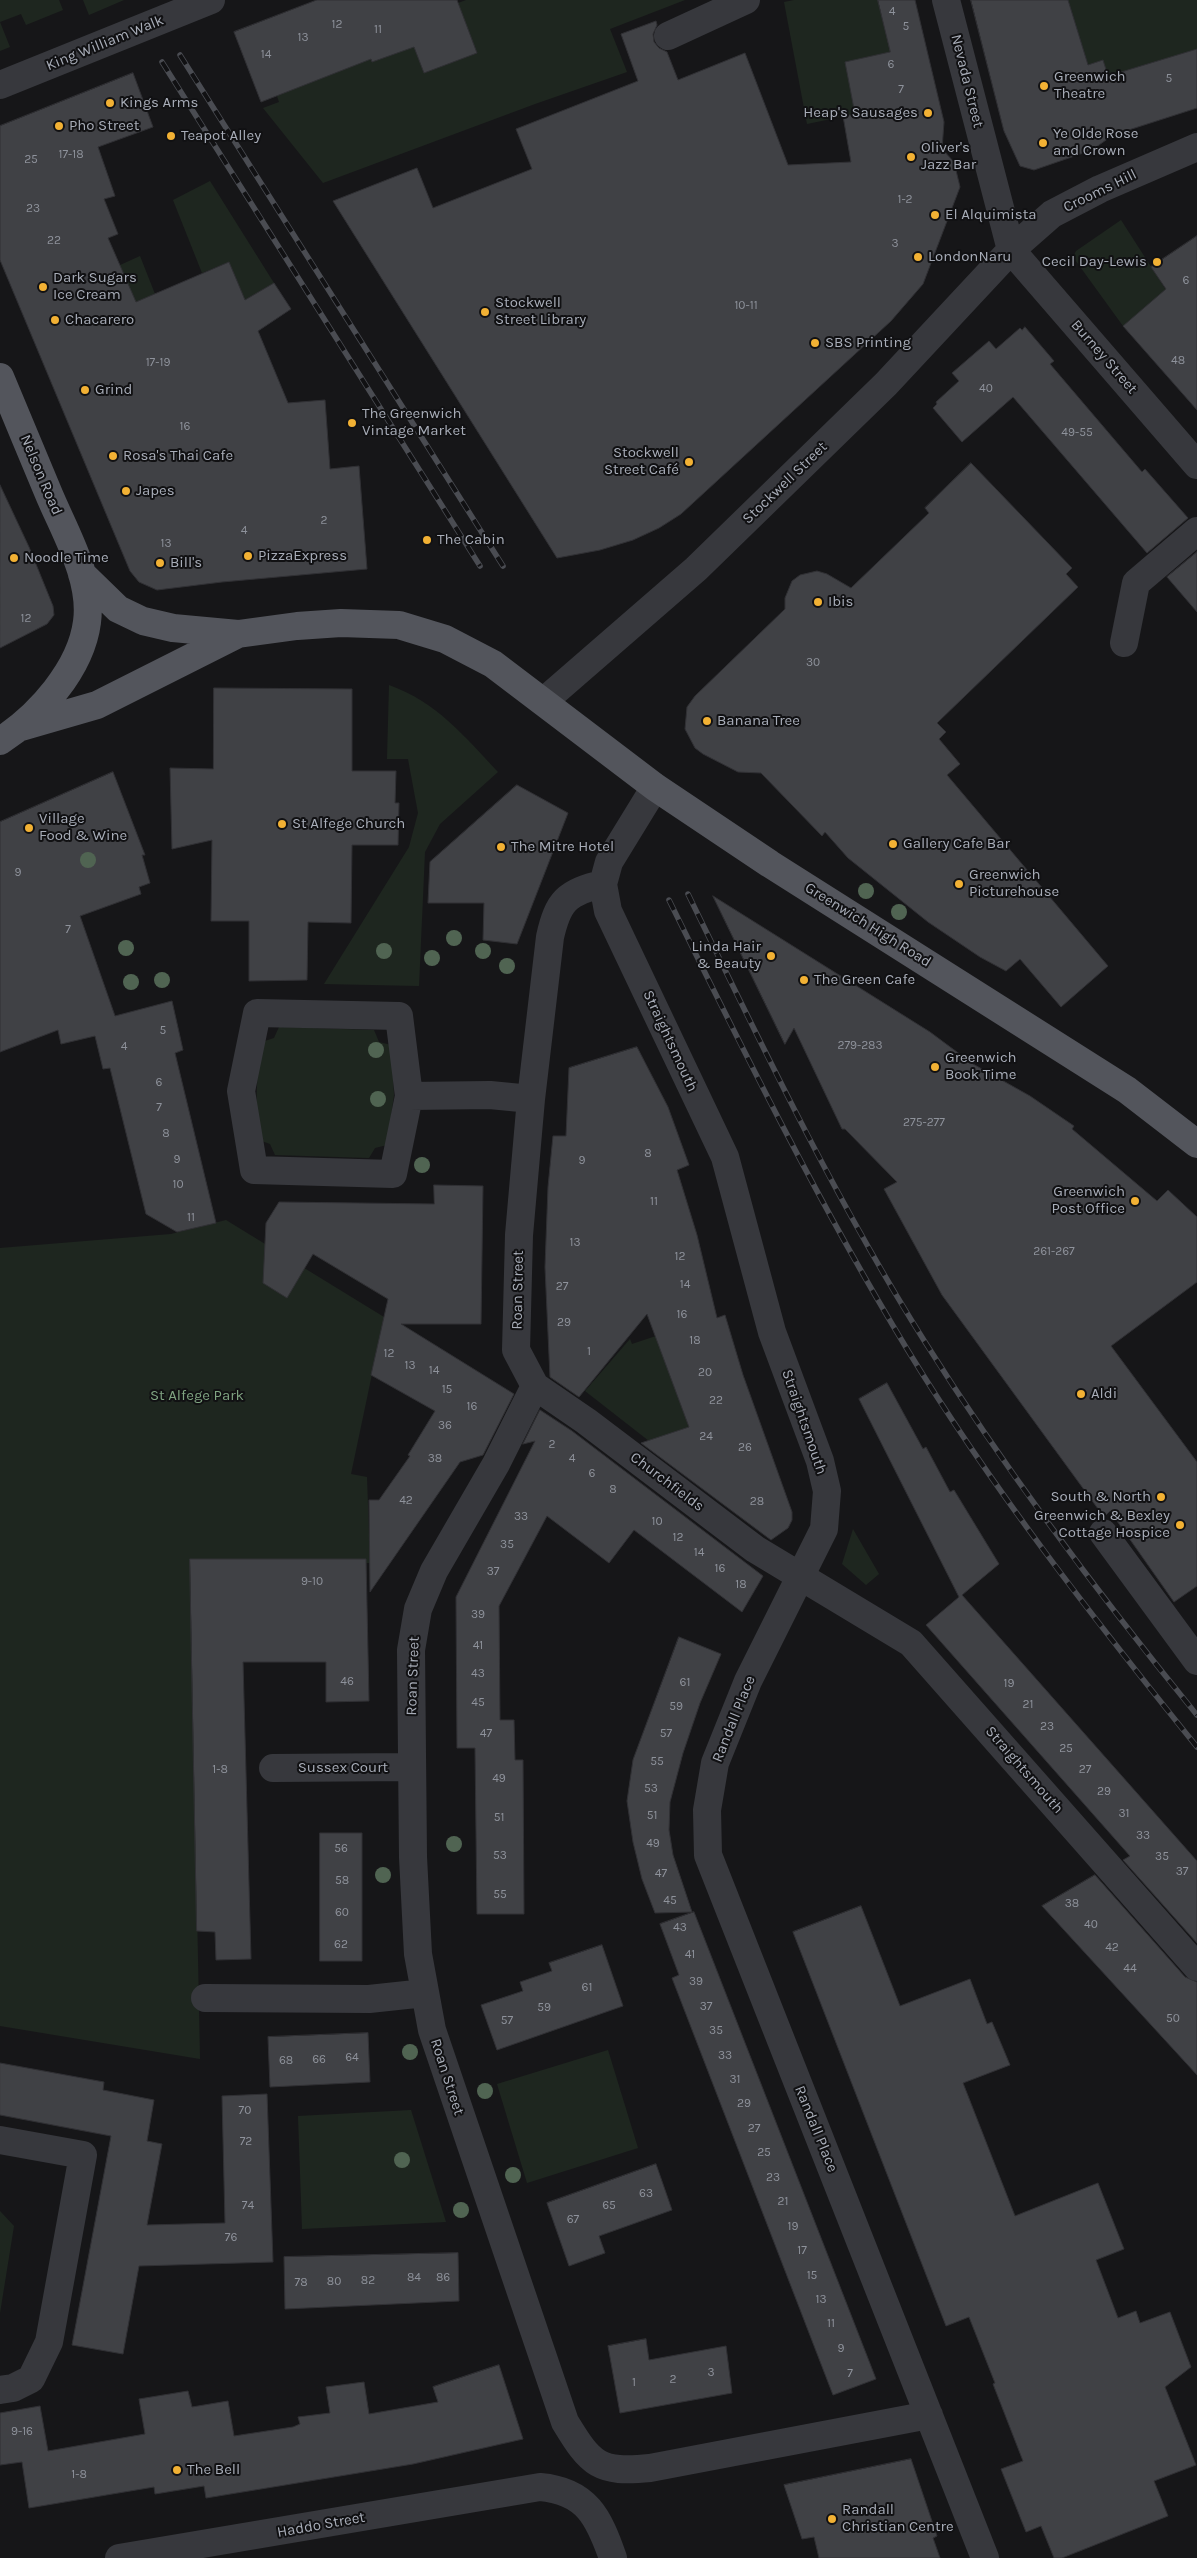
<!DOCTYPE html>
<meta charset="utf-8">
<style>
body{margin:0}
canvas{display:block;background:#161618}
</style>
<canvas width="1197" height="2558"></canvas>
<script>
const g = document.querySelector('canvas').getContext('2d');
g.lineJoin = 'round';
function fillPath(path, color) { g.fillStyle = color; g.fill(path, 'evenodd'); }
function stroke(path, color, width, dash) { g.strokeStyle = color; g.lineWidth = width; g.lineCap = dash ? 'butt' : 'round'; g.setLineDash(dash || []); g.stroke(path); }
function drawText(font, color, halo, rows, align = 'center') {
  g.font = font + ' Karla,sans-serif'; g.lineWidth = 4; g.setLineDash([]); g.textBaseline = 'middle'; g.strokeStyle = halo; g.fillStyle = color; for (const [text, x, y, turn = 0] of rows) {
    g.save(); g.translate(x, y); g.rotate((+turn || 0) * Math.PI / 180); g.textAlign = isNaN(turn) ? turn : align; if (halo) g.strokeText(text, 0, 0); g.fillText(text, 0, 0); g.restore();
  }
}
const green = new Path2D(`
 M0,0H59L63,10L26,25L21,14L0,22L10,47L0,51Z
 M83,0H124L89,15Z
 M466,0H685L610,29L627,72L535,104L323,183L263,108L279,102L274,87L366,46L372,62L397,53L405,24L424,73L477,53L458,3Z
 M794,0H878L890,52L864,112L807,124L784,2Z
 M1068,0H1197V49L1108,77L1103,60L1088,65Z
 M210,181L274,283L245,300L229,262L202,273L173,200Z
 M1121,220L1166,290L1123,326L1073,257L1076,251Z
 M140,256L155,294L113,313L98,275Z
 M389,685C437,702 464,736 498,772L440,824L425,852L419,986L324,984L409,847L418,813L408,759H387Z
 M279,1027L374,1030L379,1042L391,1045L394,1095L387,1145L375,1148L369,1158L275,1155L270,1144L259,1140C255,1106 256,1075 262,1042L274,1038Z
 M226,1220L384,1317L351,1474L367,1477L370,1563H366V1559H190L200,2059L0,2026V1248L171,1234Z
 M656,1336L689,1427L649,1441L585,1391L630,1339L632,1344Z
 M853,1529L879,1574L866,1585L842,1564Z
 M608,2050L638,2148L527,2183L497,2084Z
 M411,2110L446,2222L302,2229L298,2116Z
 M0,2211L14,2226L0,2313Z`);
const building = new Path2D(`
 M317,0H457L477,53L424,73L414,47L372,62L371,59L261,102L234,32Z
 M878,0H915L944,122L942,149L954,162L960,187L923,284L891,321L681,514L659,528L633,540L600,550L557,558L333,201L417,168L433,208L532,169L516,129L638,81L621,34L656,21L657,25L653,34L654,42L659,48L667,52L678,80L745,53L788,165L851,162L843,116L855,114L845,62L890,52Z
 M971,0H1068L1088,65L1103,60L1108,76L1197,49V108L1113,135L1092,150L1034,170L1020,166L1004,131Z
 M133,73L153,127L98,147L115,196L104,199L118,234L108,238L136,302L229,262L245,300L274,283L291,309L258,331L288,403L325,400L330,469L359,466L367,569L222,582L157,590L139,582L130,571L0,260V126Z
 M1197,236V410L1123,326L1166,289L1151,267Z
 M1025,327L1054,361L1050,364L1142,472L1145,469L1188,518L1147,553L1013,397L962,442L933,408L937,404L936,402L959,381L952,373L989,341L996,349L1020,328L1022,330Z
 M971,463L1072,568L1066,574L1078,587L937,723L946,732L939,739L960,764L947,775L1108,966L1061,1007L1020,959L1006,971L980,957L928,922L848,858L825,832L822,836L761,773L738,772L703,754L695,748L685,729L687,707L695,696L785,609V598L792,581L800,575L817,571L827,574L851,588L929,513L925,508Z
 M0,485L29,547L53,606L54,615L47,624L0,648Z
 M1197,552V612L1167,577Z
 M214,688L352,689V771H396L395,803H399L398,845H352L351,923L308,922L307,980L249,981V921H211L212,840L172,849L170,768L213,769Z
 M113,772L145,855H142L150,883L139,887L141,894L80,916L115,1016L172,1001L183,1050L175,1053L216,1223L177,1232L146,1214L110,1068L103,1069L95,1036L61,1044L58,1030L0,1052V822Z
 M517,785L568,813L517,944L483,940L484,903H428L430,862Z
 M713,896L930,1032L973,1064L1030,1096L1074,1126L1072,1129L1157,1201L1168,1190L1197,1217V1282L1111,1346L1197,1462V1586L1174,1602L1110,1511L1104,1517L942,1295L884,1189L897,1182L845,1129H842L794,1028L785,1044Z
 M637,1047L668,1107L689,1165L677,1170L697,1235L717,1318L725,1315L743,1375L792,1512V1520L788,1528L771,1540L641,1443L689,1427L647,1314L579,1397L550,1377L545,1267L548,1187L553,1136H566L569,1068Z
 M434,1185L483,1186L481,1324H401L514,1394L483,1455L460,1462L370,1592L369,1500H379L410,1456L408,1455L435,1411L371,1375L388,1299L313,1254L287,1298L263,1283L266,1223L279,1202L434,1204Z
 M887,1383L923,1449L926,1447L950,1492L954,1490L999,1564L962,1595L1197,1861V1943L1123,1860L1130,1856L926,1625L959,1597L859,1399Z
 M540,1410L572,1431L763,1576L742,1612L634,1530L609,1563L547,1516L499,1606L500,1720H514L515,1760H523L524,1914H477L475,1748H457L456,1597L535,1441L523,1444Z
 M190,1559H366L369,1701L326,1702V1662H243L251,1959L216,1960L215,1932L197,1931Z
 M679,1637L721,1654L700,1703L683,1753L670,1802L669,1830L673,1855L692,1912L655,1913L642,1879L633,1842L627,1801L633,1760Z
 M320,1833H362V1961H320Z
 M1095,1875L1185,1977L1197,1982V2075L1042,1906Z
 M861,1906L900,2006L970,1979L987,2024L992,2022L1010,2065L963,2083L1015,2216L1098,2183L1124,2249L1096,2260L1118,2318L1136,2311L1140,2323L1170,2312L1191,2367L1165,2387L1196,2465L1154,2481L1168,2516L1062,2558H1054L1041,2526L1026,2532L1001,2469L1023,2461L993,2384L995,2383L969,2317L946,2326L793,1932Z
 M694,1912L876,2379L833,2395L672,1978L679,1975L660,1924Z
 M602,1945L623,2006L497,2050L481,2005L523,1991L520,1982L552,1971L549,1963Z
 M368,2033L370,2082L270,2087L268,2037Z
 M0,2063L104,2082L103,2090L154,2100L147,2141L162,2144L147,2225L225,2223L222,2096L267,2094L273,2262L139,2266L123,2354L72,2345L111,2136L0,2115Z
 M656,2164L672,2210L599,2236L605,2253L569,2266L547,2203Z
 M458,2253L459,2301L285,2309L284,2257Z
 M646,2339L649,2360L726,2346L732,2393L620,2413L608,2346Z
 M499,2365L523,2439L413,2464L206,2498L204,2486L155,2494L154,2487L29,2508L22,2462L0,2465V2413L40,2406L48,2451L145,2434L139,2399L188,2391L192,2407L228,2401L234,2436L293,2427L300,2424L298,2417L330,2413L326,2387L364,2382L369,2414L438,2402L433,2387Z
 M911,2459L937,2536L933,2538L940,2558H819L814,2537L802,2539L784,2485Z`);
const minor = new Path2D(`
 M946,0L1011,250L1197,465
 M668,36L746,0
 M0,85L211,0
 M1124,643L1136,583L1197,531
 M544,701L696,569L886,384L1011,250L1052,214L1100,189L1197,147
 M655,787L609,862L603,884L608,911L725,1157L772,1332L820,1461L827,1491L824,1529L748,1681L715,1763L707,1810L708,1855L985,2558
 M603,884C567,892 558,901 550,937L531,1099L519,1235L516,1350L535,1386L586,1421L755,1549L911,1643L1197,1967
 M409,1096L393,1174L254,1170L241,1091L257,1013L399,1016L409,1096L490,1095L531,1099
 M535,1386L496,1464L434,1571L418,1609L411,1650L413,1857L418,1954L432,2030L565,2422C591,2465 599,2473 650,2468L929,2415
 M1103,1533L1197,1661
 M273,1768L412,1767
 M205,1998L369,1999L425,1993
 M0,2140L83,2155L49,2342L31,2379L13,2388L0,2390
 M119,2558L540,2487C587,2491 599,2518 613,2558`);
const major = new Path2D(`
 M0,377C16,415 32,454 48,492C64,531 93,578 87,622C81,669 39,716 0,741
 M82,574L118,609L143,621L173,628L238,634L297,626L341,623L399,625L445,639L493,664L655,787L770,864L1127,1090L1197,1144
 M21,727L97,705L238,634`);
const rail = new Path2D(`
 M180,55L503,566
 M162,62L480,566
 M688,894C762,1046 835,1199 925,1342C1007,1472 1099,1595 1197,1715
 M669,900C744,1052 819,1204 907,1349C993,1490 1094,1619 1197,1747`);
const trees = [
 [88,860],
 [866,891],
 [899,912],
 [454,938],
 [126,948],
 [384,951],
 [483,951],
 [432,958],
 [507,966],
 [162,980],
 [131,982],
 [376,1050],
 [378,1099],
 [422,1165],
 [454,1844],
 [383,1875],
 [410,2052],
 [485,2091],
 [402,2160],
 [513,2175],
 [461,2210]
];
const markers = [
 [1044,86,5,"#f2b134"],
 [110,103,5,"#f2b134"],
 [928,113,5,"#f2b134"],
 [59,126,5,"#f2b134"],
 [171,136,5,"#f2b134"],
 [1043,143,5,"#f2b134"],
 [911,157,5,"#f2b134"],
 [935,215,5,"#f2b134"],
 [918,257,5,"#f2b134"],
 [1157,262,5,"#f2b134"],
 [43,287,5,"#f2b134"],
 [485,312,5,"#f2b134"],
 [55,320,5,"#f2b134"],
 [815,343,5,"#f2b134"],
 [85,390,5,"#f2b134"],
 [352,423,5,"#f2b134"],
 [113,456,5,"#f2b134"],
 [689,462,5,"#f2b134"],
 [126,491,5,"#f2b134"],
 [427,540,5,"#f2b134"],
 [248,556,5,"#f2b134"],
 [14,558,5,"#f2b134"],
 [160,563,5,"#f2b134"],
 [818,602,5,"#f2b134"],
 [707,721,5,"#f2b134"],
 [282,824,5,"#f2b134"],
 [29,828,5,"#f2b134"],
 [893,844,5,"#f2b134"],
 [501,847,5,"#f2b134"],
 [959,884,5,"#f2b134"],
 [771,956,5,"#f2b134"],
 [804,980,5,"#f2b134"],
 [935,1067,5,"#f2b134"],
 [1135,1201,5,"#f2b134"],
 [1081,1394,5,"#f2b134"],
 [1161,1497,5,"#f2b134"],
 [1180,1525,5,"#f2b134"],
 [177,2470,5,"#f2b134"],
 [832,2519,5,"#f2b134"]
];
const numberNames = [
 ["4",892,12],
 ["12",337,25],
 ["5",906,27],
 ["11",378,30],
 ["13",303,38],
 ["14",266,55],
 ["6",891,65],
 ["5",1169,79],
 ["7",901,90],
 ["17-18",71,155],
 ["25",31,160],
 ["1-2",905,200],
 ["23",33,209],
 ["22",54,241],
 ["3",895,244],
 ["6",1186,281],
 ["10-11",746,306],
 ["48",1178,361],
 ["17-19",158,363],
 ["40",986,389],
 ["16",185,427],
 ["49-55",1077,433],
 ["2",324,521],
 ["4",244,531],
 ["13",166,544],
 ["12",26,619],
 ["30",813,663],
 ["9",18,873],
 ["7",68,930],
 ["5",163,1031],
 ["279-283",860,1046],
 ["4",124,1047],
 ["6",159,1083],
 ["7",159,1108],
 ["275-277",924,1123],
 ["8",166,1134],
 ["8",648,1154],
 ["9",177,1160],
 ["9",582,1161],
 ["10",178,1185],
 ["11",654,1202],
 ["11",191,1218],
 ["13",575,1243],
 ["261-267",1054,1252],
 ["12",680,1257],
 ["14",685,1285],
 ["27",562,1287],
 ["16",682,1315],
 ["29",564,1323],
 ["18",695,1341],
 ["1",589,1352],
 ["12",389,1354],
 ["13",410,1366],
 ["14",434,1371],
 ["20",705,1373],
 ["15",447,1390],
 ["22",716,1401],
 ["16",472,1407],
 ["36",445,1426],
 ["24",706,1437],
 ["2",552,1445],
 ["26",745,1448],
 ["38",435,1459],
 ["4",572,1459],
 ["6",592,1474],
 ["8",613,1490],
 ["42",406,1501],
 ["28",757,1502],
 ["33",521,1517],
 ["10",657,1522],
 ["12",678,1538],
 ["35",507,1545],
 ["14",699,1553],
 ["16",720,1569],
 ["37",493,1572],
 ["9-10",312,1582],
 ["18",741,1585],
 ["39",478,1615],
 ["41",478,1646],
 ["43",478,1674],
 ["46",347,1682],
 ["61",685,1683],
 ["19",1009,1684],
 ["45",478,1703],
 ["21",1028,1705],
 ["59",676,1707],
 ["23",1047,1727],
 ["47",486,1734],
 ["57",666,1734],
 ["25",1066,1749],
 ["55",657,1762],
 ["1-8",220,1770],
 ["27",1085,1770],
 ["49",499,1779],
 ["53",651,1789],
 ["29",1104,1792],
 ["31",1124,1814],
 ["51",652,1816],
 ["51",499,1818],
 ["33",1143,1836],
 ["49",653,1844],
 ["56",341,1849],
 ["53",500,1856],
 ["35",1162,1857],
 ["37",1182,1872],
 ["47",661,1874],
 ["58",342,1881],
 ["55",500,1895],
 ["45",670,1901],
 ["38",1072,1904],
 ["60",342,1913],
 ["40",1091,1925],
 ["43",680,1928],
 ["62",341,1945],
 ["42",1112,1948],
 ["41",690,1955],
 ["44",1130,1969],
 ["39",696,1982],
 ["61",587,1988],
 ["37",706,2007],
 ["59",544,2008],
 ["50",1173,2019],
 ["57",507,2021],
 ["35",716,2031],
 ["33",725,2056],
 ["64",352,2058],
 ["66",319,2060],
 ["68",286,2061],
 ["31",735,2080],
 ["29",744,2104],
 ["70",245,2111],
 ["27",754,2129],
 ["72",246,2142],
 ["25",764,2153],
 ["23",773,2178],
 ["63",646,2194],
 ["21",783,2202],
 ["74",248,2206],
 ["65",609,2206],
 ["67",573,2220],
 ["19",793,2227],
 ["76",231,2238],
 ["17",802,2251],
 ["15",812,2276],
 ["84",414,2278],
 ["86",443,2278],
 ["82",368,2281],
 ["80",334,2282],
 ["78",301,2283],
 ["13",821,2300],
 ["11",831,2324],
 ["9",841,2349],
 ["3",711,2373],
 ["7",850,2374],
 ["2",673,2380],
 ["1",634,2383],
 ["9-16",22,2432],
 ["1-8",79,2475]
];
const streetNames = [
 ["King William Walk",105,43,-22],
 ["Nevada Street",967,81,76],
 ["Crooms Hill",1100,191,-26],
 ["Burney Street",1104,357,49],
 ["Nelson Road",41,475,67],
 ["Stockwell Street",785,483,-44],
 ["Greenwich High Road",868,925,32],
 ["Straightsmouth",670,1041,65],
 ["Roan Street",518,1290,-89],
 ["Straightsmouth",804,1422,71],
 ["Churchfields",667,1482,37],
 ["Roan Street",413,1676,-88],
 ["Randall Place",734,1719,-68],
 ["Sussex Court",343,1768],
 ["Straightsmouth",1024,1770,49],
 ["Roan Street",447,2077,72],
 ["Randall Place",816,2129,68],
 ["Haddo Street",321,2525,-10]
];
const poiNames = [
 ["Greenwich",1054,77],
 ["Theatre",1054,94],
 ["Kings Arms",120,103],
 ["Heap's Sausages",918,113,"right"],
 ["Pho Street",69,126],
 ["Ye Olde Rose",1053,134],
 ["and Crown",1053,151],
 ["Teapot Alley",181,136],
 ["Oliver's",921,148],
 ["Jazz Bar",921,165],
 ["El Alquimista",945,215],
 ["LondonNaru",928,257],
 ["Cecil Day-Lewis",1147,262,"right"],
 ["Dark Sugars",53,278],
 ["Ice Cream",53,295],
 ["Stockwell",495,303],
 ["Street Library",495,320],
 ["Chacarero",65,320],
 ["SBS Printing",825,343],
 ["Grind",95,390],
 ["The Greenwich",362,414],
 ["Vintage Market",362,431],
 ["Stockwell",679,453,"right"],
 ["Street Café",679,470,"right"],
 ["Rosa's Thai Cafe",123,456],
 ["Japes",136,491],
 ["The Cabin",437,540],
 ["PizzaExpress",258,556],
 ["Noodle Time",24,558],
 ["Bill's",170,563],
 ["Ibis",828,602],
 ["Banana Tree",717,721],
 ["Village",39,819],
 ["Food & Wine",39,836],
 ["St Alfege Church",292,824],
 ["Gallery Cafe Bar",903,844],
 ["The Mitre Hotel",511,847],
 ["Greenwich",969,875],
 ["Picturehouse",969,892],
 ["Linda Hair",761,947,"right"],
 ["& Beauty",761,964,"right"],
 ["The Green Cafe",814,980],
 ["Greenwich",945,1058],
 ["Book Time",945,1075],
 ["Greenwich",1125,1192,"right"],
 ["Post Office",1125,1209,"right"],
 ["Aldi",1091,1394],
 ["South & North",1151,1497,"right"],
 ["Greenwich & Bexley",1170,1516,"right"],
 ["Cottage Hospice",1170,1533,"right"],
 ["The Bell",187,2470],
 ["Randall",842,2510],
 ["Christian Centre",842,2527]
];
const parkNames = [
 ["St Alfege Park",197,1396]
];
fillPath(green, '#1e261f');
fillPath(building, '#404145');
stroke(building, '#303034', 1);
stroke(minor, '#37383d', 28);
stroke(major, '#53555c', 28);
stroke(rail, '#4a4c52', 5.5);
stroke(rail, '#111113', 4, [11]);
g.fillStyle = '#506452';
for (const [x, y] of trees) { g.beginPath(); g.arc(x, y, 8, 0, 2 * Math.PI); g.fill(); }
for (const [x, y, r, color] of markers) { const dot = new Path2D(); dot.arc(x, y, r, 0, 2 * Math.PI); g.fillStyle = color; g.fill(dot); stroke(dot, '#111113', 2); }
drawText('12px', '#8e929b', null, numberNames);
drawText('15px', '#a8adb8', '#111113', streetNames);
drawText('15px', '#a8adb8', '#111113', poiNames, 'left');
drawText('15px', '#7fa381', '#111113', parkNames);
</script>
